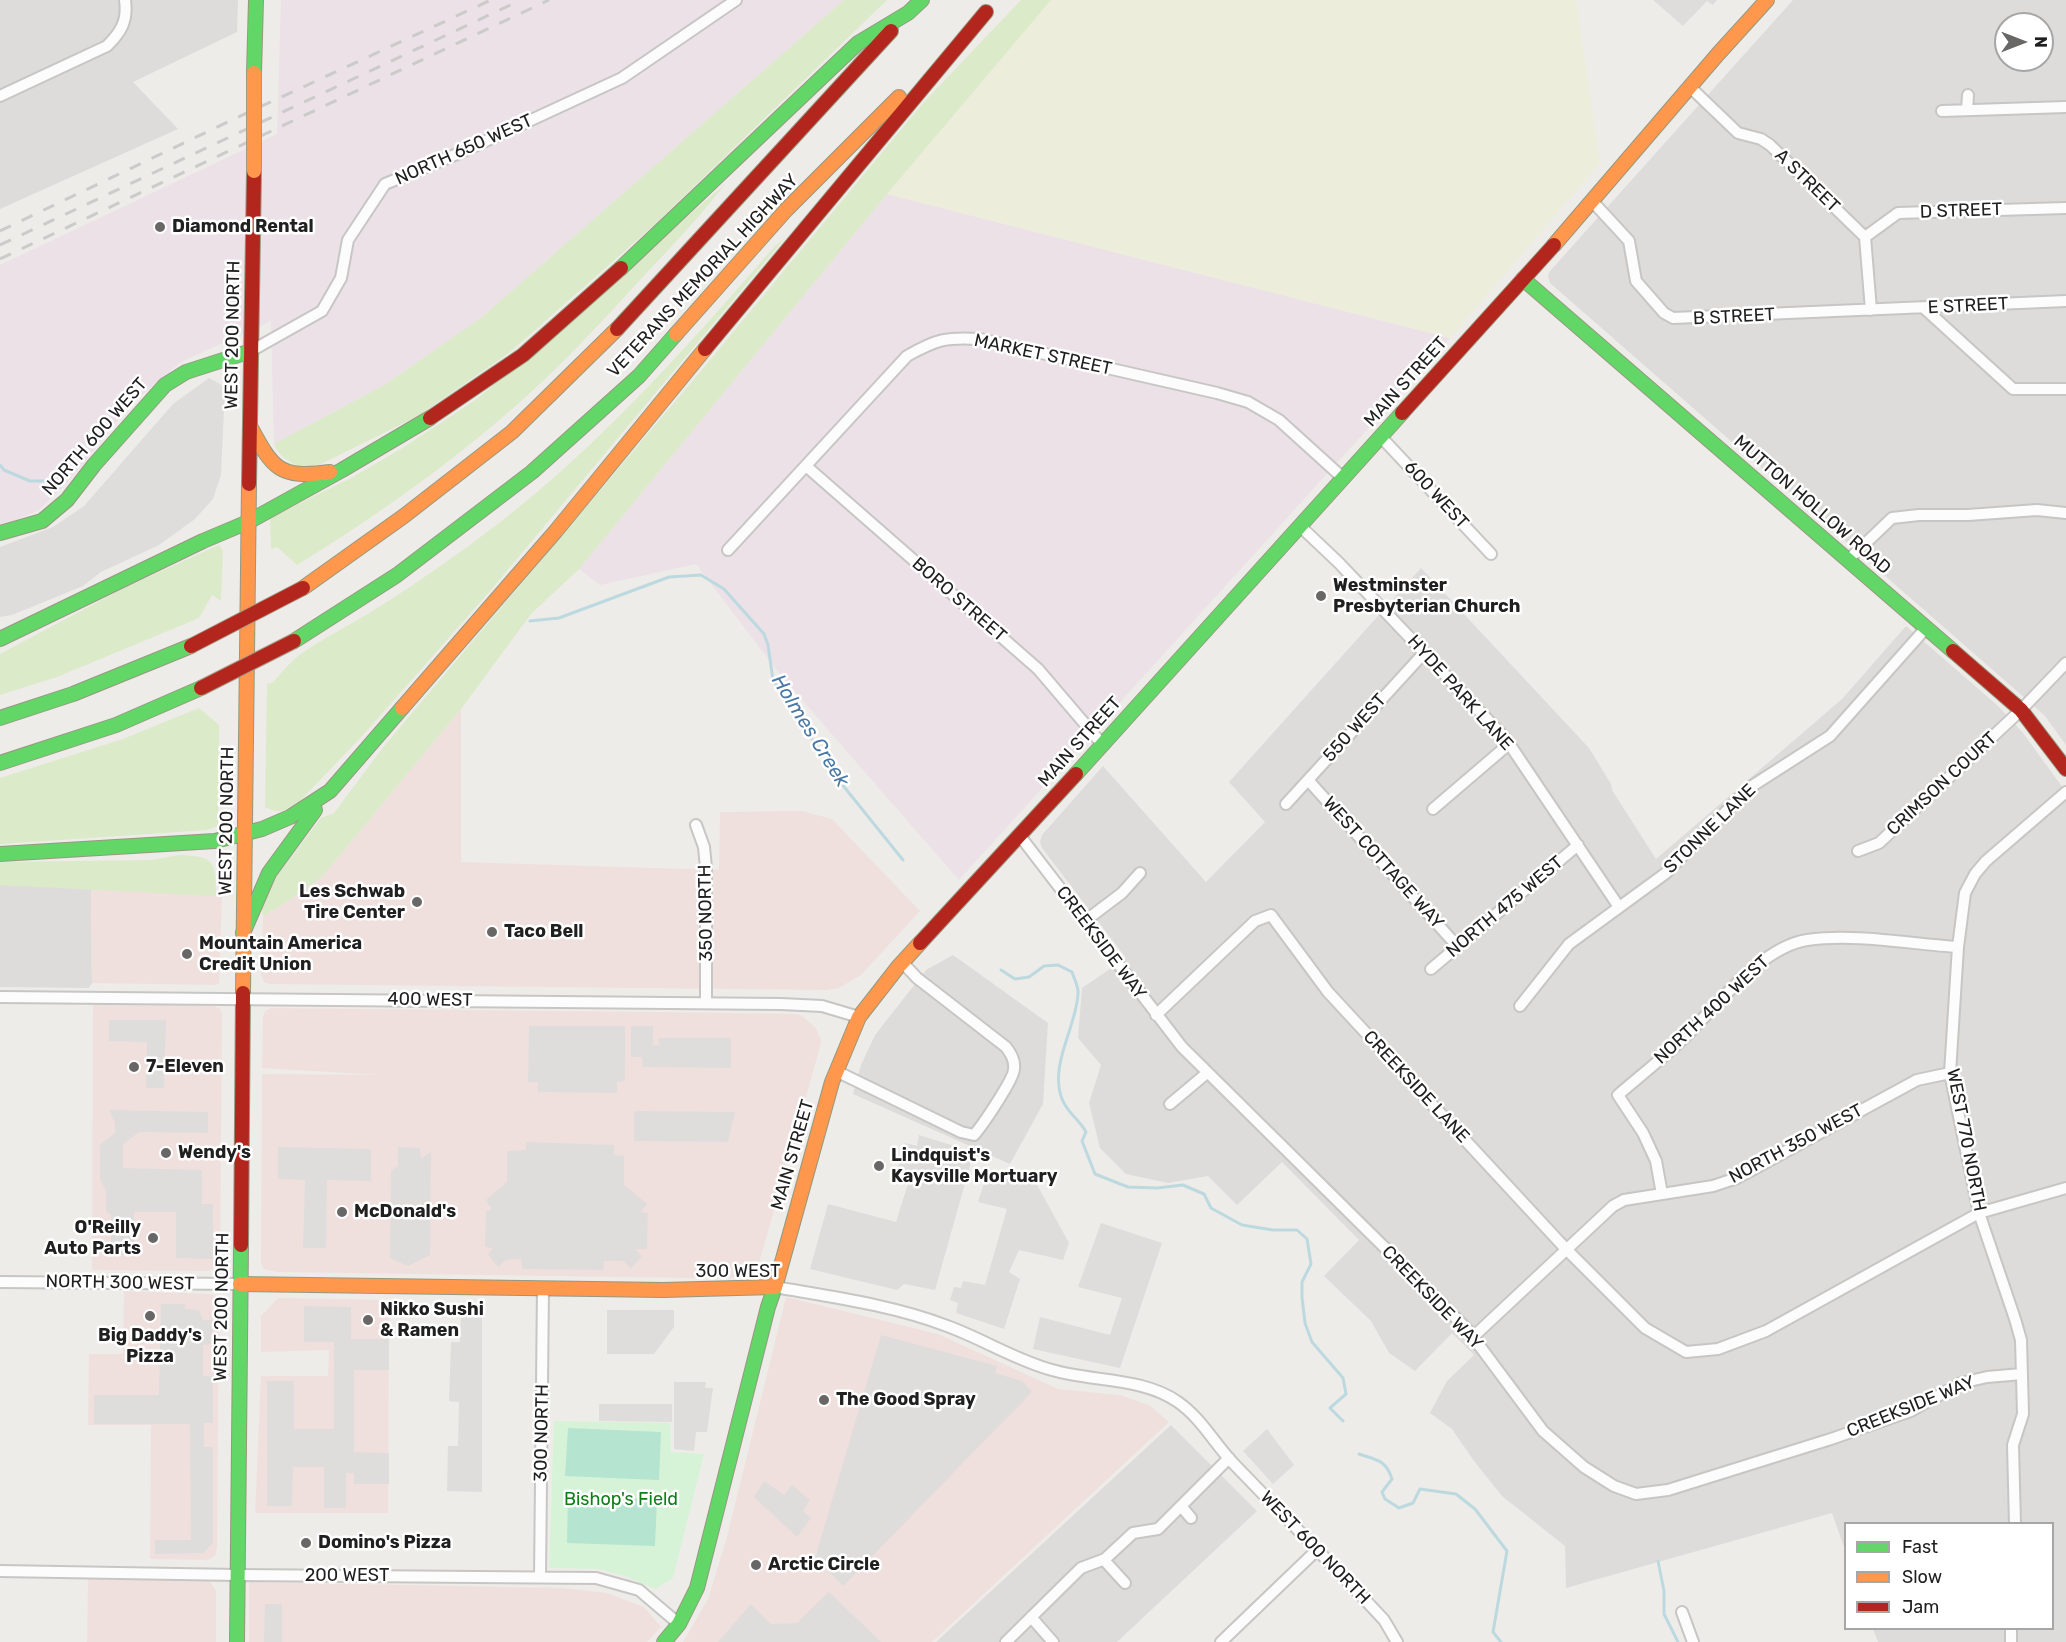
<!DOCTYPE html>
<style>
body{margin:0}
#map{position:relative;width:2066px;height:1642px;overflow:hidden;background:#eeece8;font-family:Rubik,sans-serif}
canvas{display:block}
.legend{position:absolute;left:1844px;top:1522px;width:210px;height:108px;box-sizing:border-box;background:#fff;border:2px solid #a6a6a6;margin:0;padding:8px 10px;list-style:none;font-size:18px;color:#202020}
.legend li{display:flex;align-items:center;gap:12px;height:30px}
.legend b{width:30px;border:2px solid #a6a6a6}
.north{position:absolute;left:1994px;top:12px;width:60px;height:60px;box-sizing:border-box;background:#fff;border:2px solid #a6a6a6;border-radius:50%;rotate:90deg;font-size:16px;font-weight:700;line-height:24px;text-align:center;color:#202020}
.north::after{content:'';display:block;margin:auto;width:21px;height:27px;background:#686766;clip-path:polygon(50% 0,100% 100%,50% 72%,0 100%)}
</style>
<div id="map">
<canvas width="2066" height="1642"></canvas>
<ul class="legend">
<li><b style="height:8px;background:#63d668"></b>Fast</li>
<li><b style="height:8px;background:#ff974d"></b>Slow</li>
<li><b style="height:8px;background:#b3261e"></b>Jam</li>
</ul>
<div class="north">N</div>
</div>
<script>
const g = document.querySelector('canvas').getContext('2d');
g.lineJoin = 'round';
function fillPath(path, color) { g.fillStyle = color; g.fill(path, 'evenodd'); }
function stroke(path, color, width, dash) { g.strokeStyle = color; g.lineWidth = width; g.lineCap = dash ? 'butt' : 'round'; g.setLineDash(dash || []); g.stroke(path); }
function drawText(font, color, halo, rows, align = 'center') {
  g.font = font + ' Rubik,sans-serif'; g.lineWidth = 5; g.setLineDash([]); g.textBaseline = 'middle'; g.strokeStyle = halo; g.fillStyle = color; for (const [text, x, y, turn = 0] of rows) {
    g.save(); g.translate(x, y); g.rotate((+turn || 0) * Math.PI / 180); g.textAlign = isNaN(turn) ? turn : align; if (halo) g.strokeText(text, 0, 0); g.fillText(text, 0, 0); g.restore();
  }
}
const residential = new Path2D(`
 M0,0H238L237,32L133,82L178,129L0,209Z
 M1793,0H2066V745L2045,716L2018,692L1550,283L1548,276L1550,271ZM2006,24H2042V60H2006Z
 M1421,568L1589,748L1611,784L1612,790L1656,859L1842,699L1906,626L1998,706L2023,733L2066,792V1642H1878L1873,1629L2052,1628V1524H1846L1845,1550L1832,1513L1566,1588L1565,1546L1502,1496L1474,1461L1452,1429L1430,1413L1447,1381L1474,1355L1452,1333L1415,1371L1389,1353L1371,1321L1324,1276L1359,1240L1282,1162L1237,1205L1208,1176L1168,1183L1126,1174L1100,1148L1089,1103L1101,1065L1078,1038L1082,988L1126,958L1042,848L1040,842L1042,835L1103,766L1206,882L1265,822L1229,782Z
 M0,885L91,888L92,983L89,988L0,987Z
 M953,955L1048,1023L1043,1104L1010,1164L853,1094L861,1065L875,1035L926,970Z
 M1171,1425L1257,1511L1117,1642H936Z`);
const commercial = new Path2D(`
 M461,709V862L719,870L720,812L802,811L832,819L920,911L861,975L839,988L827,990L270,984L264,982L261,975L263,916L276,909L321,878Z
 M91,888L222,896L219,983L215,985L92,983Z
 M93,1003L210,1004L220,1009L222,1014L220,1257L214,1269L207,1271L92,1270Z
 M271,1008L657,1012L796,1014L802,1016L816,1028L821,1040L820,1047L756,1274L748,1277L693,1278L277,1272L264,1269L261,1264L262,1074L380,1075L262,1068L263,1017L265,1011Z
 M124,1291L209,1294L216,1296L219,1302L217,1549L215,1556L208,1560L150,1559L151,1425H88L89,1354H123Z
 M786,1297L938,1334L1058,1389L1120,1395L1149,1405L1169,1422L932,1642H683L708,1599L727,1537Z
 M278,1298L389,1300L388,1513H255L261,1376H328L329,1350L261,1352V1316Z
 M88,1579L210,1581L216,1591V1642H87Z
 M249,1582L563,1588L607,1593L644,1607L661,1627L647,1642H249Z`);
const industrial = new Path2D(`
 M281,0H844L482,317L386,384L274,444L271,321L181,362L133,402L69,481L39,510L0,527V265L277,134Z
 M887,194L1450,338L959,880L782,677L696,564L600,585L579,569Z`);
const farmland = new Path2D(`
 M1051,0H1576L1600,163L1450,338L887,194Z`);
const grass = new Path2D(`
 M844,0H887L653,226L510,352L418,416L321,464C302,472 282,462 274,444L386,384L482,317Z
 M1021,0H1051L887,194L579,569L531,614L461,709L321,878L276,909L263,916L261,904L266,890L321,818L334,813L385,745L705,366L924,102Z
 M725,184C699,218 669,249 640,280C599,325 557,370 511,410C444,468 372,519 297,565L277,547L271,549L270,518L353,477L404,447L477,399Z
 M785,238L490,591L363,735L300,801L283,811H275L265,807L267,684L272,683C280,675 288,664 297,657C322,638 353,624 379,607C420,581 460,553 499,523C602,443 689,345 775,246Z
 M219,545L223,551L221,601L212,595L199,618L57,677L0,695V654L122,589Z
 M199,708L219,725L218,826L207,830L0,844V778L123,739Z
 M179,855C215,856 216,862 216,896L0,885V862L152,860Z`);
const park = new Path2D(`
 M554,1421L670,1423L671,1452L704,1454L673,1578L655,1589L625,1576L598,1569L549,1568Z`);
const pitch = new Path2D(`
 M568,1428L661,1432L659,1480L565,1476Z
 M568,1496L657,1499L655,1546L567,1543Z`);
const parking = new Path2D(`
 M1653,0H1717L1713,5L1707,1L1683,26Z
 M209,378L225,387L221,475L213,499L195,519L159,545L101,572L83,586L12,615L0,617V547L53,527L84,506L173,404Z
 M109,1020H166L164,1088H146L147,1042L109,1041Z
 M529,1026H625V1081L617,1082V1093L538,1092V1082H528Z
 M631,1026H653V1045H659V1038H731V1068L643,1067L642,1057H631Z
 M109,1110L208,1112V1133L139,1132L123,1144V1168L202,1170V1204H213V1259L176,1258V1212H134V1255H111V1215L106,1211V1191L100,1179V1145L115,1133V1123Z
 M634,1111L735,1112L728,1142L634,1141Z
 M919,1135L961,1148L959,1159L971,1162L935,1290L904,1284L897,1290L810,1269L828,1204L896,1222L911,1174L897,1171L905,1143L917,1146Z
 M526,1142L614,1145V1155L624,1156V1185L647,1204L641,1212L648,1213L647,1249H636L642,1257L631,1268L623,1261H604L603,1270L522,1269L521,1259L506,1260L498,1267L488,1254L493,1248L485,1247L486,1211L492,1210L486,1200L507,1182V1151L526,1150Z
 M278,1147L371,1149V1181L327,1180L326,1248H303L305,1180L278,1179Z
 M398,1147L420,1148L421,1158L431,1152L430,1255L408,1266L390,1258L391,1171L398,1166Z
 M988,1170L1035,1181L1069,1243L1063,1260L1019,1250L1009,1272L1020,1279L1004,1329L956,1313L958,1303L950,1300L954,1287L961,1288L963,1281L985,1285L1007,1209L978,1202Z
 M1101,1223L1162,1243L1120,1368L1033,1349L1040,1317L1110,1335L1122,1298L1078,1287Z
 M161,1304H185V1309L199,1310L203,1320H213V1344L203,1345V1376H213V1423H204V1447H213V1542L204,1553L155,1554V1540H191L190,1424H94V1395H159Z
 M304,1306L351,1307V1339H389V1370H354V1452L389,1453V1484H354V1473H346V1508H324V1467H293L292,1506H267V1381H294V1429H334V1342H304Z
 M607,1310H674V1327L654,1354H607Z
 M461,1312H482V1492L447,1491L448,1446H458L459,1402L449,1401L451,1342H460Z
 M881,1335L997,1366L995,1373L1022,1381L1032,1392L843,1586L815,1558Z
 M674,1382H706L705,1388H713L707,1432H696L694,1451L674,1449Z
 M599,1404H672V1422L599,1421Z
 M1267,1429L1294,1465L1273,1484L1243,1451Z
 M764,1481L784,1495L792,1485L810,1500L803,1511L811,1518L797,1537L754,1497Z
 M829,1592L881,1642H718L751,1604L771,1624L797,1623Z
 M265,1604H282V1642H264Z`);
const stream = new Path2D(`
 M0,465L4,470L30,481H50L59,488
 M530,621L559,618L669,577L701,575L724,589L764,634L768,645L773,680L841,783L903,860
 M1001,970L1015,979L1029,977L1044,966L1058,965L1072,972C1074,979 1079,987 1078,994C1076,1028 1049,1065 1062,1099C1068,1114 1079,1119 1086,1132L1082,1141L1095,1174L1128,1187L1157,1188L1183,1185L1204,1194L1211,1208L1242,1225L1273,1230H1297L1307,1239L1311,1264L1302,1282V1297L1305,1323L1312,1342L1343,1378L1346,1394L1330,1408L1343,1421
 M1359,1454C1377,1460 1386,1460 1392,1479L1382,1492L1385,1499L1399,1508L1413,1503L1420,1489L1456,1494L1475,1509L1507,1551L1493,1632L1501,1642
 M1658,1561L1664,1591V1614L1678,1642`);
const street = new Path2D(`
 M1690,87L1738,133L1761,139L1770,145L1865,237
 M0,96L107,46C121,32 128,21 125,0
 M1967,110L1968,95
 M1942,111L2066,107
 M1593,202L1629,241L1636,281L1664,313L1673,318L2066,301
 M1865,237L1898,213L2066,208
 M1865,237L1871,310
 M1924,308L2013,389H2066
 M251,351L322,311L341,278L348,240L385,184L462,152L622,78L736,0
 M1381,437L1491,554
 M806,466L1038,669L1102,744
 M1300,526L1339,563L1506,739L1619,907
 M728,550L907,356C937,339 946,337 980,339L1217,393L1248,402L1279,420L1343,478
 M1848,560L1892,518L1919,515H1968L2037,510L2066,513
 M1308,780L1458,947
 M1286,804L1424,653
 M1433,809L1509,744
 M696,825L704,847L706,868V1003
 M1020,836L1182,1047L1467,1329L1543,1431L1584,1467L1614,1486L1636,1494L1668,1490L1831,1439L1911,1411L1961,1383L1987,1377L2022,1374
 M1858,851L1879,843L2021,710L2066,663
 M1085,921L1122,893L1140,873
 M1431,969L1578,845
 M0,997L781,1004L822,1006L859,1017
 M1520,1006L1569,944L1666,873L1749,788L1830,736L1926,628
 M1156,1015L1255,921L1271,915L1328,992L1565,1248L1645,1328L1686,1352L1718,1349L1766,1331L1979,1213L2066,1188
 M836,1071L961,1132L974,1135C982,1126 1014,1079 1014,1069C1015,1060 1011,1054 1006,1047L917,978L902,962
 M1170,1104L1207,1073
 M1662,1194L1656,1161L1643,1133L1618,1095C1640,1076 1663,1058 1684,1038C1717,1006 1761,947 1807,940C1855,933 1910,944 1958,947
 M0,1282L240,1284
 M775,1287C832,1297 892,1305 947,1326C983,1339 1015,1360 1052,1370C1093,1382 1142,1377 1178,1402C1201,1418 1214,1443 1233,1463C1283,1515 1334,1566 1384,1620L1397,1642
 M1474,1336L1613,1206L1624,1200L1713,1186L1737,1178L1917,1080L1950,1073
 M1181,1506L1191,1518
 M2015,1524L2013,1445L2023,1414L2021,1340L2015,1319L1979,1213L1950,1073L1958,947L1965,893L1975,874L1986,861L2066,792
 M1104,1560L1125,1583
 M0,1571L237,1575L596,1578L639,1590L679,1624
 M540,1577L543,1288
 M1682,1612L1693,1642
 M1031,1617L1053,1642
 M2011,1628V1642
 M1006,1642L1081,1568L1105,1559L1133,1533L1158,1529L1229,1458
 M1221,1642L1318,1549`);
const fast = new Path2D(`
 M254,73L256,0
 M621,268L858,43L908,13L922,0
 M1523,279L1953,651
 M0,533L42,521L67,500L94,465L165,385L186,372L251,351
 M0,639L203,541L248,522L342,470L430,418
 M294,641L397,575L532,472L639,376L676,334
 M0,718L73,694L191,646
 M0,763L116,725L201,688
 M1076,774L1402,413
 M0,854L215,841L262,829L290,817L330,791L402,708
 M243,933L269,873L315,810
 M237,1642L241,1245
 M664,1642L679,1624L697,1588L768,1307L776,1284`);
const slow = new Path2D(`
 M1554,245L1718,54L1767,0
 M676,334L786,210L899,97
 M250,426C273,469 279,479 330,472
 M303,588L404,516L512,432L617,329
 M402,708L555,532L705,349
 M243,993L249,484
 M240,1284L663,1290L775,1287
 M776,1284L832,1082L859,1017L898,967L920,943`);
const jam = new Path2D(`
 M617,329L891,31
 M705,349L986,12
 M1402,413L1554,245
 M430,418L523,355L621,268
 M249,484L254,171
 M1953,651L2021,710L2066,769
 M920,943L1076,774
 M241,1245L243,993`);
const rail = new Path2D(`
 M0,231L236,118L491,0
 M0,245L521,0
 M0,259L549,0`);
const slowBridge = new Path2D(`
 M254,73V171`);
const jamBridge = new Path2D(`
 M191,646L303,588
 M201,688L294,641`);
const markers = [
 [160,227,6,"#686766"],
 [1321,596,6,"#686766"],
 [417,902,6,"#686766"],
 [492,932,6,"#686766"],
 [187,954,6,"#686766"],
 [134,1067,6,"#686766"],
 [166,1153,6,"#686766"],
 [879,1166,6,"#686766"],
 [342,1212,6,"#686766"],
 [153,1238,6,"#686766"],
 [150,1316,6,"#686766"],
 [368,1320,6,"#686766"],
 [824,1400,6,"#686766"],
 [306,1543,6,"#686766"],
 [756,1565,6,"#686766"]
];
const streetNames = [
 ["NORTH 650 WEST",464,150,-24],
 ["A STREET",1807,181,44],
 ["D STREET",1961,211,-2],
 ["VETERANS MEMORIAL HIGHWAY",703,276,-47],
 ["E STREET",1968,306,-3],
 ["B STREET",1734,317,-3],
 ["WEST 200 NORTH",233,335,-89],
 ["MARKET STREET",1043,355,12],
 ["MAIN STREET",1406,382,-48],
 ["NORTH 600 WEST",95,437,-49],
 ["600 WEST",1436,495,47],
 ["MUTTON HOLLOW ROAD",1812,505,41],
 ["BORO STREET",959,600,41],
 ["HYDE PARK LANE",1460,693,48],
 ["550 WEST",1355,728,-48],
 ["MAIN STREET",1080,742,-48],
 ["CRIMSON COURT",1942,784,-43],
 ["WEST 200 NORTH",227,821,-89],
 ["STONNE LANE",1710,829,-44],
 ["WEST COTTAGE WAY",1383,863,48],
 ["NORTH 475 WEST",1505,907,-40],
 ["350 NORTH",706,913,-91],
 ["CREEKSIDE WAY",1101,943,53],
 ["400 WEST",430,1000,1],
 ["NORTH 400 WEST",1712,1010,-43],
 ["CREEKSIDE LANE",1416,1087,47],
 ["WEST 770 NORTH",1966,1140,79],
 ["NORTH 350 WEST",1796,1144,-28],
 ["MAIN STREET",793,1155,-74],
 ["300 WEST",738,1272],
 ["NORTH 300 WEST",120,1283,1],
 ["CREEKSIDE WAY",1432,1298,46],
 ["WEST 200 NORTH",222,1307,-89],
 ["CREEKSIDE WAY",1911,1407,-22],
 ["300 NORTH",542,1433,-89],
 ["WEST 600 NORTH",1315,1548,46],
 ["200 WEST",347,1576]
];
const poiNames = [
 ["Diamond Rental",172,227],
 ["Westminster",1333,586],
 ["Presbyterian Church",1333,607],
 ["Les Schwab",405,892,"right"],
 ["Tire Center",405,913,"right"],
 ["Taco Bell",504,932],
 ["Mountain America",199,944],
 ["Credit Union",199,965],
 ["7-Eleven",146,1067],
 ["Wendy's",178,1153],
 ["Lindquist's",891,1156],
 ["Kaysville Mortuary",891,1177],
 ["McDonald's",354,1212],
 ["O'Reilly",141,1228,"right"],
 ["Auto Parts",141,1249,"right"],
 ["Nikko Sushi",380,1310],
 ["& Ramen",380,1331],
 ["Big Daddy's",150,1336,"center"],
 ["Pizza",150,1357,"center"],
 ["The Good Spray",836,1400],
 ["Domino's Pizza",318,1543],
 ["Arctic Circle",768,1565]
];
const parkNames = [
 ["Bishop's Field",621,1500]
];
const waterNames = [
 ["Holmes Creek",810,731,58]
];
fillPath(residential, '#dddcda');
fillPath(commercial, '#efe0de');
fillPath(industrial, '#ebe1e7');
fillPath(farmland, '#ededdc');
fillPath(grass, '#dbeac8');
fillPath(park, '#d7f3d7');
fillPath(pitch, '#b5e4d0');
fillPath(parking, '#dedddc');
stroke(stream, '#bdd9e0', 3);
stroke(street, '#c7c6c4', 14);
stroke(fast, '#969880', 16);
stroke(slow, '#969880', 16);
stroke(jam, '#969880', 16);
stroke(street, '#fcfcfc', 10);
stroke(fast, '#63d668', 14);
stroke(slow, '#ff974d', 14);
stroke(jam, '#b3261e', 14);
stroke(rail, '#cbcbca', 3, [12, 12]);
stroke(slowBridge, '#a49a85', 16, []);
stroke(jamBridge, '#a49a85', 16, []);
stroke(slowBridge, '#ff974d', 14);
stroke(jamBridge, '#b3261e', 14);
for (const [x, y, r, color] of markers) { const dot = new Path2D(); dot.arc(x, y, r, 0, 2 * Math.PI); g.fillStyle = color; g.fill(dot); stroke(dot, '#fff', 2); }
drawText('18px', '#202020', '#fff', streetNames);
drawText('bold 18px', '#202020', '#fff', poiNames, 'left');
drawText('18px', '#0e7e17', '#fff', parkNames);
drawText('italic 20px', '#4a79a6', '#fff', waterNames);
</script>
